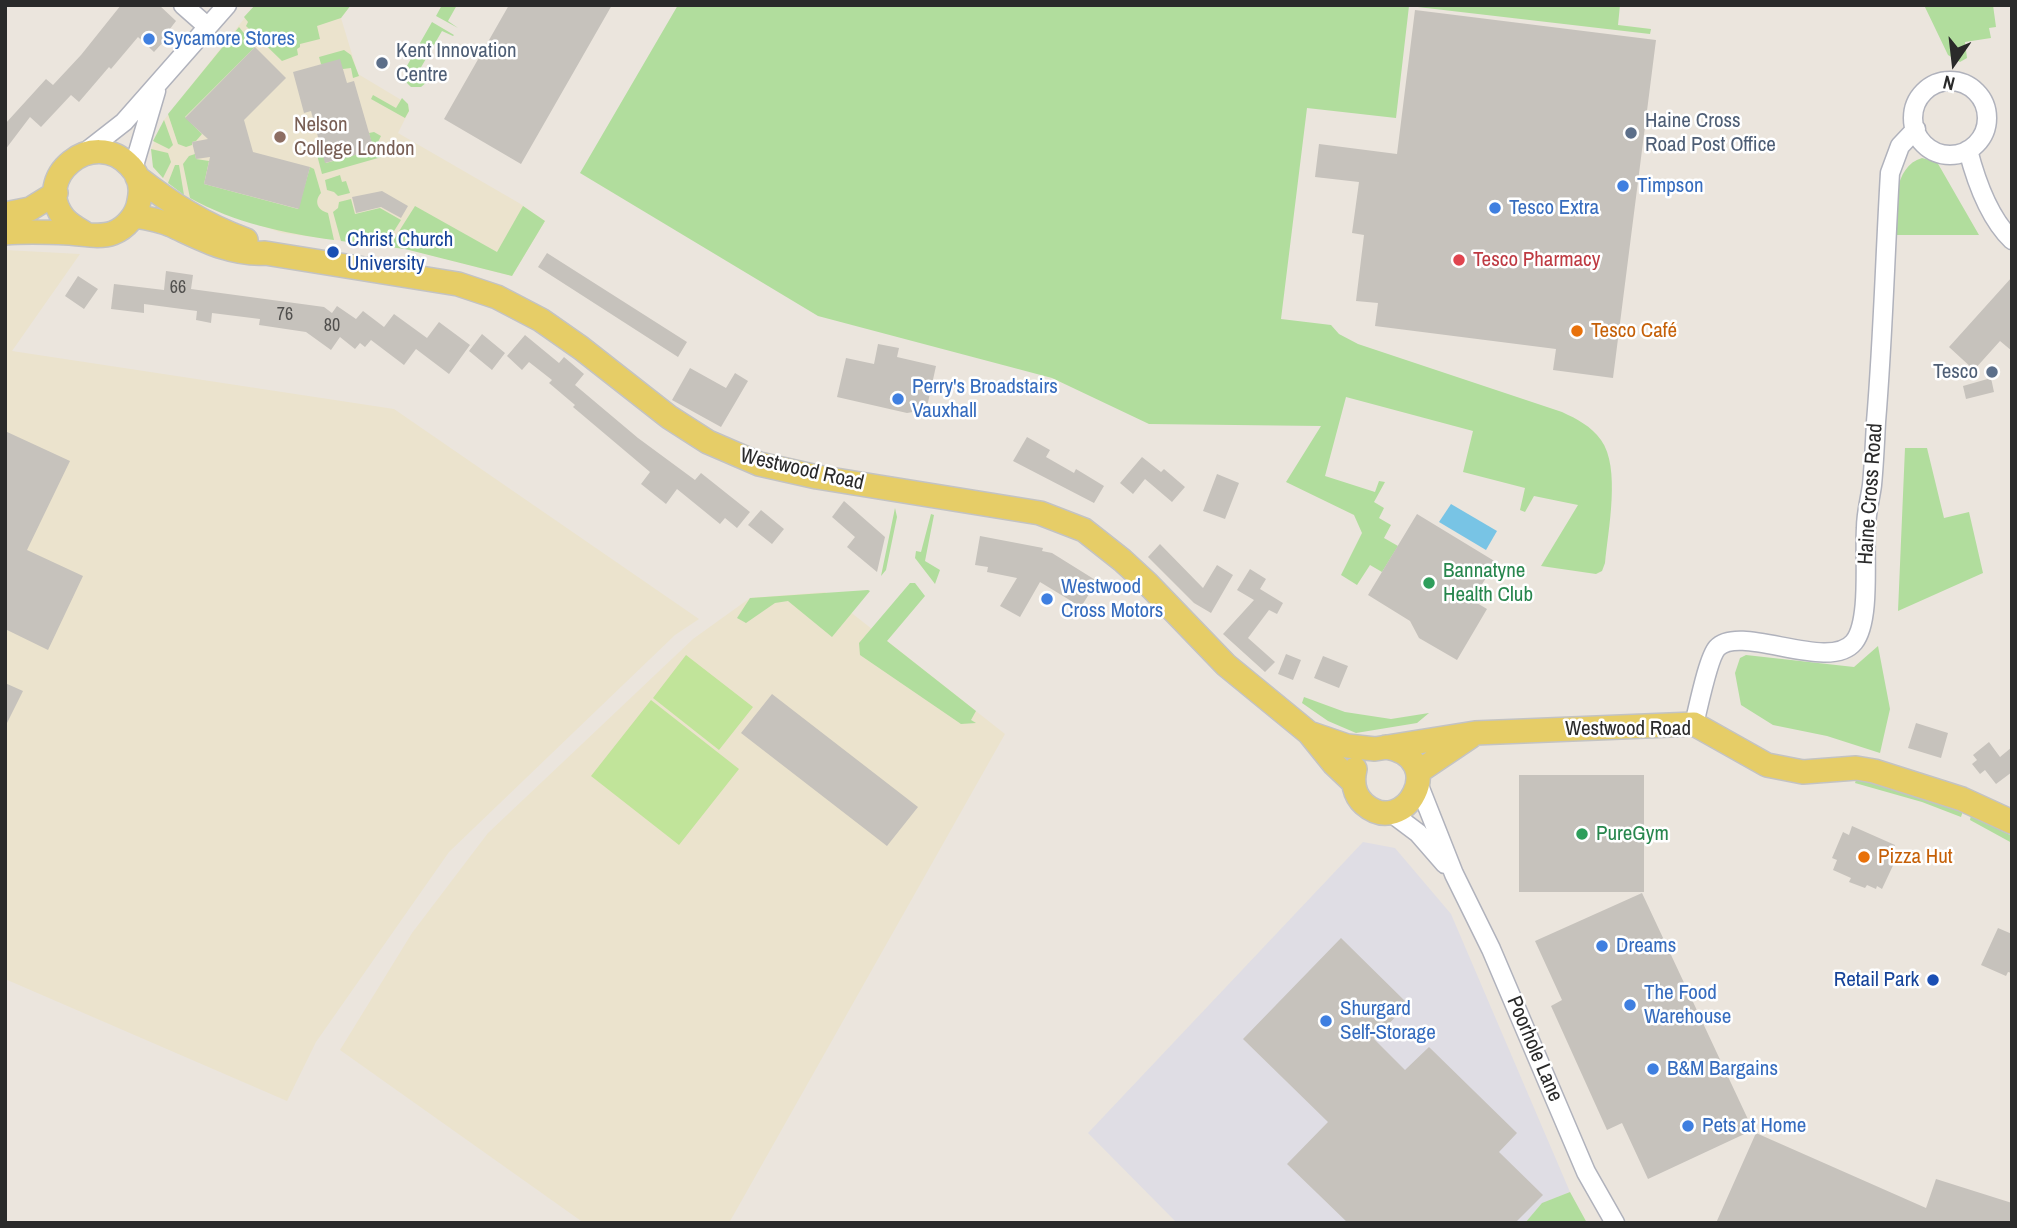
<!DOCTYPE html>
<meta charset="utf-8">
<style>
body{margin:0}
#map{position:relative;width:2017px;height:1228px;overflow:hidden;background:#ebe5dd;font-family:"Archivo Narrow",sans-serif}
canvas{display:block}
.frame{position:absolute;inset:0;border:7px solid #2a2a2a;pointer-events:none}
.north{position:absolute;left:1919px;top:28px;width:70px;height:70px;-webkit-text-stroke:5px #fff;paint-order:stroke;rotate:194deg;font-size:19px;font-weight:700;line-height:28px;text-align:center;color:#2a2a2a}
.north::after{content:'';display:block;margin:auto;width:24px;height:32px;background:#2a2a2a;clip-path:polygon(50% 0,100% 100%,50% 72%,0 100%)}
</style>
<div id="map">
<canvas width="2017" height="1228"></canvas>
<div class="frame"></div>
<div class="north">N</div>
</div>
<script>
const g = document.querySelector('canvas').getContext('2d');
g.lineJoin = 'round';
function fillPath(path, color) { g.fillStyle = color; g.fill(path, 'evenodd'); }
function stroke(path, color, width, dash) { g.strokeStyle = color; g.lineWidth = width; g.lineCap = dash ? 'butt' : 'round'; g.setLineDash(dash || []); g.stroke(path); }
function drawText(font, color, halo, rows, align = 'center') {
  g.font = font + ' "Archivo Narrow",sans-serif'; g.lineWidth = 5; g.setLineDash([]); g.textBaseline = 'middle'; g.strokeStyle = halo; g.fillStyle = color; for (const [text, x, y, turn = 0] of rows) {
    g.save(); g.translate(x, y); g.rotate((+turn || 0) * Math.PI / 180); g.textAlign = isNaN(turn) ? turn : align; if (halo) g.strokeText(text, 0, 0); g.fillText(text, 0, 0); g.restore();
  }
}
const industrial = new Path2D(`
 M1363,842L1395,848L1451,914L1570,1192L1543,1203L1525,1223H1177L1088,1133Z`);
const education = new Path2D(`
 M255,5H351L341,18L358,74L408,104L409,111L398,133L519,203L545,221L512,276L405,249L282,233L204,206L184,195L163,178L153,167L151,149L164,120Z
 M5,250L80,254L12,351L394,409L699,619L675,635L449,852L316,1042L287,1101L5,979Z
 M825,592L1005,734L729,1223H584L340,1050L412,933L488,833L693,639L750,598Z`);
const green = new Path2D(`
 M255,5H351L341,18L317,26L320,39L300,44V47L297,49L298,55L282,61L246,26L248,22L244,17Z
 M442,5H457L448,21L458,28L436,16Z
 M678,5H1620L1618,25L1651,29L1650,34L1409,6L1396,118L1307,108L1281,319L1331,325L1339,334L1358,344L1562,412C1577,419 1591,426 1601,440C1621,467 1608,531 1605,563L1602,571L1596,574L1541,566L1578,505L1534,496L1525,512L1520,510L1525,488L1463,472L1473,431L1346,397L1325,476L1375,492L1379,481L1385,482L1374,502L1384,508L1379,518L1391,525L1384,538L1398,546L1382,572L1370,565L1357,585L1341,575L1362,533L1354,515L1286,482L1321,426L1149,424L1052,378L818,316L580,173Z
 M1924,5H1993L1996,27L1989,28L1991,38L1965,42L1967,58L1960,62L1948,55Z
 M432,22L454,35L453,36L442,31L416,76L427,82L421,87H411L404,80V71Z
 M239,27L255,47L185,117L202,134L196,141L192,142V145L186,147L178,144L168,114Z
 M344,50L351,55L359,76L353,78L351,68L343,69L321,64L319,57Z
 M373,95L396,108L402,98L408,104L409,111L405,118L371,99Z
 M164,120L173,145L169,149L153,141Z
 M374,132L381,136L377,144L388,150L385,156L322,174L316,151L321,149L326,163L373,150L369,133Z
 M151,149L168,153L171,162L163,178L153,167Z
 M195,154L196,159L209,161L204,184L298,209L310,167L314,169L321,193C314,201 317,210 328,213L334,240C283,233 235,223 190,198L183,164L189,156Z
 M1922,158L1937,162L1979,235H1893C1895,210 1893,166 1922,158Z
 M175,165H179L184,195L168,183Z
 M340,175L342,182L346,181L350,193L338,196L334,192L327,190L325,180Z
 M351,199L355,214L380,208L401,220L384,247L341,241L333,212L338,208L339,202Z
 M415,206L497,252L523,206L545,221L512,276L405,249L389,247Z
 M1905,448H1927L1944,518L1969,512L1983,573L1898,611Z
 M895,508L897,517L886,570L881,576Z
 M931,514L934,515L925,561L940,570L935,584L915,558L916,551L921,552Z
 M910,583H915L925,596L887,641L976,711L971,720L976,723L961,724L860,655L859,643Z
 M868,590L870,591L832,637L788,601L775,603L746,623L737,618L750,598Z
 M1878,646L1890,709L1880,753L1827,736L1773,725L1741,705L1735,673L1740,658L1746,655L1854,667Z
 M1304,697L1345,712L1391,719L1429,713L1417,723L1356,733L1328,721L1302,703Z
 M1856,780L1876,783L1963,811L1961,817L1922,802L1855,783Z
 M1971,815L2012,836V843L1970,820Z
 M1570,1192L1587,1223H1525L1542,1203Z`);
const pitch = new Path2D(`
 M686,655L753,707L719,750L653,698Z
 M651,700L739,769L679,845L591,776Z`);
const water = new Path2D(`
 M1451,504L1497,531L1486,550L1439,522Z`);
const building = new Path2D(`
 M121,5H159L176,21L163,38L165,40L154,52L138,37L111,69L109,67L79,102L71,95L41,127L30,117L5,150V124L46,79L53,85L81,55Z
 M509,5H612L521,164L444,119Z
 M1415,10L1656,40L1613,378L1553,370L1556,349L1375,326L1378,303L1356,301L1364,235L1352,233L1359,182L1315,177L1319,144L1397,154Z
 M255,47L286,78L244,120L253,152L310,167L299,209L204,184L210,157L196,159L192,142L208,139L185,118Z
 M340,59L347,83L354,81L374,150L325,163L311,111L304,113L293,72Z
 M382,191L408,206L401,218L381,207L356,213L352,197Z
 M547,253L687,342L678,357L538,267Z
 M166,271L193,275L191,289L324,307L332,313L337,306L356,319L363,311L384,327L394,314L427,338L439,322L470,345L449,374L416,349L404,365L371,340L365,347L360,343L355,349L340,337L331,350L306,332L259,325L260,319L212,313L211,323L196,320L197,311L144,304V313L111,309L114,284L164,290Z
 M78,276L98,289L84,309L65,296Z
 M2012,277V351L2000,341L1974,370L1949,347Z
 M482,334L505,353L492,370L469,351Z
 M525,335L559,363L564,357L584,374L575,385L638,438L695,480L701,473L750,512L737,528L725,518L720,524L677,489L666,504L641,484L650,472L573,407L575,405L549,383L552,380L529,362L522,370L507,356Z
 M878,344L899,348L897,357L936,366L927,407L921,406L913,412L907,413L837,397L846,358L874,364Z
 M690,368L726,388L735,373L748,381L721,427L672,400Z
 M1991,378L1994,392L1966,399L1963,386Z
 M5,431L70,461L27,550L83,576L48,650L5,629Z
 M1027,437L1050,450L1046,457L1074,473L1076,469L1104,486L1094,503L1013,461Z
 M1142,457L1161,472L1164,469L1185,487L1172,502L1145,479L1133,494L1120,483Z
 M1217,474L1239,483L1225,519L1203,511Z
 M844,501L885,537L877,572L847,547L855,537L832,517Z
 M761,510L784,529L772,544L748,525Z
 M1417,514L1496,562L1472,600L1487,609L1457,660L1419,638L1410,621L1368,595Z
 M980,536L1043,548L1042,551L1052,553L1097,581L1081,607L1040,582L1020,617L1000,606L1017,578L987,572L988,567L975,565Z
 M1160,544L1203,588L1217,565L1233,575L1211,613L1194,603L1148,557Z
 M1250,569L1266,579L1260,589L1283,603L1277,614L1269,610L1248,638L1275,662L1265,672L1223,634L1254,600L1237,590Z
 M1286,654L1301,660L1293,680L1278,674Z
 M1323,656L1348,666L1339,688L1314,678Z
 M5,683L23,691L5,727Z
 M772,694L918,807L887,846L741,733Z
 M1916,723L1948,733L1941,758L1908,748Z
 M1989,742L2000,757L2012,747V772L1996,784L1985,770L1980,774L1972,764L1977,760L1973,755Z
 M1519,775H1644V892H1519Z
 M1852,826L1895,845L1891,855L1897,857L1882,889L1877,886L1876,889L1867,885L1865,888L1849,882L1851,878L1833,870L1837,860L1832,858L1843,832L1849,835Z
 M1642,893L1753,1130L1648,1179L1622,1123L1607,1130L1551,1006L1562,1000L1535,941Z
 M1998,928L2012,934V973L2008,972L2006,976L1981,965Z
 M1341,938L1408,1004L1374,1039L1405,1070L1429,1047L1517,1133L1499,1152L1543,1195L1515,1223H1348L1287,1164L1328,1122L1243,1039Z
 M1756,1133L1926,1208L1936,1179L2012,1203V1223H1716Z`);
const minor = new Path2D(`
 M183,5L208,27
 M1913 118a37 37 0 1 1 74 0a37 37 0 1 1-74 0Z
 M1968,150C1976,181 1989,218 2012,240
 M83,154L124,122L227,5
 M133,169L156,91
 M1694,724C1698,709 1708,658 1717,648C1740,623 1829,673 1854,642C1871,621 1864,556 1866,528C1866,513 1870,500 1872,485C1874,464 1875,443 1876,422C1883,339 1885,256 1890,173L1900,146L1916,129
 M1418,783L1454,874L1491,949L1586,1172L1615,1223
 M1390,812L1418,833L1445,864`);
const major = new Path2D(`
 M137,177C172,204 204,225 246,240
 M5,214L30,209L56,193
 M134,216C147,218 159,220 171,225C202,239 230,255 265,253L458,284L497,297L541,320L581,348L669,417L708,442L759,464L817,477L1040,513L1084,530L1122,560L1147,583L1226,665L1309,733L1334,764L1353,782
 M5,233C27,231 48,232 70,233C84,234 100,238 113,233C126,228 137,215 139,201C142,188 139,175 130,166C93,126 31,178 64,218C70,225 78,229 86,234
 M1309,733L1347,746L1375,749L1475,733L1694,724L1767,765L1803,772L1856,768L1874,771L1962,799L2012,822
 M1355,769C1352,782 1354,795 1364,804C1405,840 1450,758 1386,747
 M1418,772L1470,737`);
const markers = [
 [149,39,7,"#3f7fe0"],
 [382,63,7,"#5c6f8a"],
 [1631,133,7,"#5c6f8a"],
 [280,137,7,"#8d6e63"],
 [1623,186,7,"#3f7fe0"],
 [1495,208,7,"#3f7fe0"],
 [333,252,7,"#1a4fb4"],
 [1459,260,7,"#e0444e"],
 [1577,331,7,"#e8710a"],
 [1992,372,7,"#5c6f8a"],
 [898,399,7,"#3f7fe0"],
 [1429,583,7,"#2e9e5b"],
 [1047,599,7,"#3f7fe0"],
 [1582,834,7,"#2e9e5b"],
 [1864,857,7,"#e8710a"],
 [1602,946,7,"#3f7fe0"],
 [1933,980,7,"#1a4fb4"],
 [1630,1005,7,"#3f7fe0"],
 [1326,1021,7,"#3f7fe0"],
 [1653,1069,7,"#3f7fe0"],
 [1688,1126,7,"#3f7fe0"]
];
const numberNames = [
 ["66",178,288],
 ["76",285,315],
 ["80",332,326]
];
const shopNames = [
 ["Sycamore Stores",163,39],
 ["Timpson",1637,186],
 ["Tesco Extra",1509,208],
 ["Perry's Broadstairs",912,387],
 ["Vauxhall",912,411],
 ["Westwood",1061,587],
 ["Cross Motors",1061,611],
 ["Dreams",1616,946],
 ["The Food",1644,993],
 ["Warehouse",1644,1017],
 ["Shurgard",1340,1009],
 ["Self-Storage",1340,1033],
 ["B&M Bargains",1667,1069],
 ["Pets at Home",1702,1126]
];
const serviceNames = [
 ["Kent Innovation",396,51],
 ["Centre",396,75],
 ["Haine Cross",1645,121],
 ["Road Post Office",1645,145],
 ["Tesco",1978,372,"right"]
];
const educationNames = [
 ["Nelson",294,125],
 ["College London",294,149]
];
const transitNames = [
 ["Christ Church",347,240],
 ["University",347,264],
 ["Retail Park",1919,980,"right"]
];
const healthNames = [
 ["Tesco Pharmacy",1473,260]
];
const foodNames = [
 ["Tesco Café",1591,331],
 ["Pizza Hut",1878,857]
];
const streetNames = [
 ["Westwood Road",802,470,13],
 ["Haine Cross Road",1871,494,-86],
 ["Westwood Road",1628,729],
 ["Poorhole Lane",1534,1049,67]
];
const leisureNames = [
 ["Bannatyne",1443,571],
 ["Health Club",1443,595],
 ["PureGym",1596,834]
];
fillPath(industrial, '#dfdde4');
fillPath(education, '#ebe3cd');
fillPath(green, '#b1dd9d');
fillPath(pitch, '#c1e49a');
fillPath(water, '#78c4e5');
fillPath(building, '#c6c2bc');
stroke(minor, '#b0b2bc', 21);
stroke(major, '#c3c3c3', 26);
stroke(minor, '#fff', 18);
stroke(major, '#e6cd67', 23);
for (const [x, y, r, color] of markers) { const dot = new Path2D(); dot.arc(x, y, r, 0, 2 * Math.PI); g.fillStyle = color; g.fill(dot); stroke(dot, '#fff', 2.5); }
drawText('18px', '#51504e', null, numberNames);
drawText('21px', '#366cbe', '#fff', shopNames, 'left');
drawText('21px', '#4e5e75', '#fff', serviceNames, 'left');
drawText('21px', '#785e54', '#fff', educationNames, 'left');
drawText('21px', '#164399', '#fff', transitNames, 'left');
drawText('21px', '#be3a42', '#fff', healthNames, 'left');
drawText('21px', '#c56008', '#fff', foodNames, 'left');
drawText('21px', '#2a2a2a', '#fff', streetNames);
drawText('21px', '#27864d', '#fff', leisureNames, 'left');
</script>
